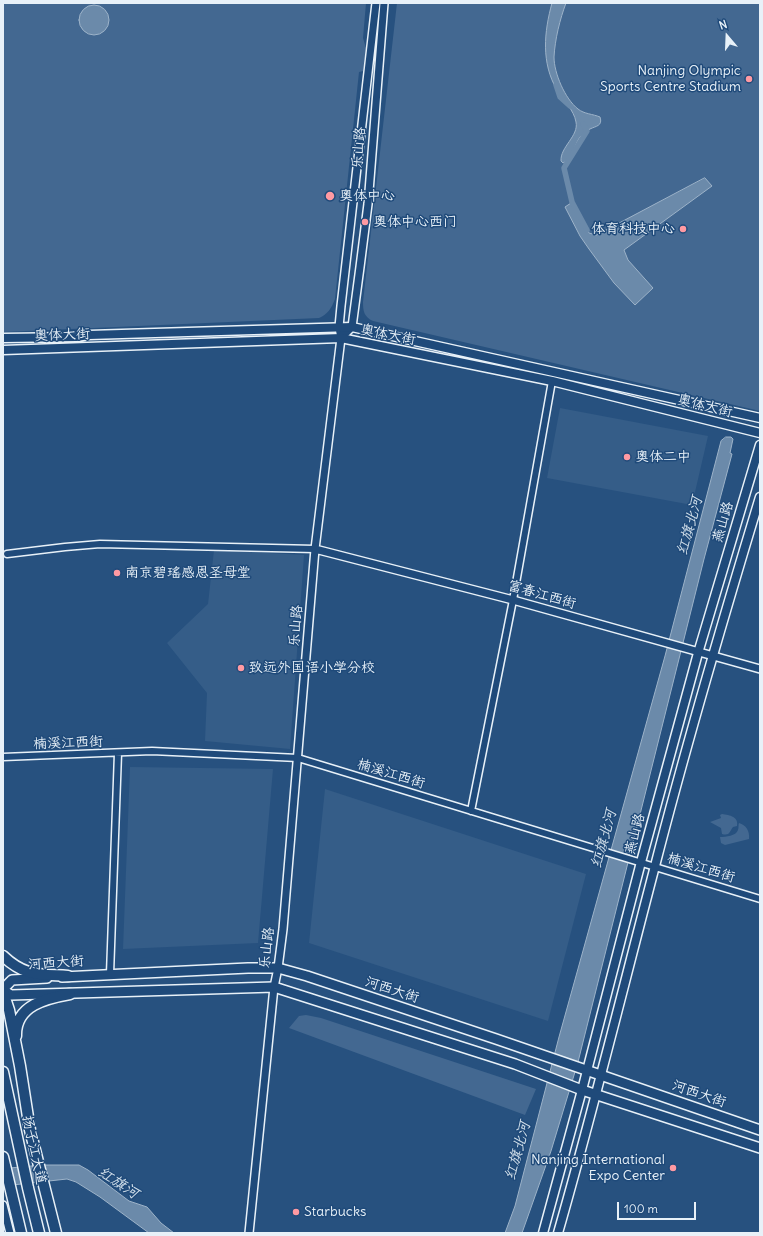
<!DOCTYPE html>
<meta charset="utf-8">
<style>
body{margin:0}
#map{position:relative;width:763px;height:1236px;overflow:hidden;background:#27517f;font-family:Delius,sans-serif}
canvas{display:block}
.frame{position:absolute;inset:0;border:4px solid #e8f1f8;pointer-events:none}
.north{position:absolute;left:707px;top:16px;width:40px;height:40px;-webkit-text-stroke:3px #1f4a7a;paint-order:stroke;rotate:341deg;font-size:11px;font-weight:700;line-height:16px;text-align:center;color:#e8f1f8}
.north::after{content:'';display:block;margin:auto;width:14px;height:18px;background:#e8f1f8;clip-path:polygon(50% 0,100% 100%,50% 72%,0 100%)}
.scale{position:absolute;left:617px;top:1202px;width:79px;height:18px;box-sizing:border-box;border:2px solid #e8f1f8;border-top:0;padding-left:5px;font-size:12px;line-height:14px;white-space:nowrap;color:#e8f1f8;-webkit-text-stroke:3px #1f4a7a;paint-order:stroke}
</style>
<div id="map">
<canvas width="763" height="1236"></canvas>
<div class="frame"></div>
<div class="north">N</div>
<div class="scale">100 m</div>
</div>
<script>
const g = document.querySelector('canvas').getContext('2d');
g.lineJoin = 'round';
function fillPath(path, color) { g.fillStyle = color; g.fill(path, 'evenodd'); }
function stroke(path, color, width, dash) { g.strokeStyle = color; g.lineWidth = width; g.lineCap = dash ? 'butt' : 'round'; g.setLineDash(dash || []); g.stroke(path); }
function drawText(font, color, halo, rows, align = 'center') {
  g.font = font + ' Delius,"LXGW WenKai TC",sans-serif'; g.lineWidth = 3; g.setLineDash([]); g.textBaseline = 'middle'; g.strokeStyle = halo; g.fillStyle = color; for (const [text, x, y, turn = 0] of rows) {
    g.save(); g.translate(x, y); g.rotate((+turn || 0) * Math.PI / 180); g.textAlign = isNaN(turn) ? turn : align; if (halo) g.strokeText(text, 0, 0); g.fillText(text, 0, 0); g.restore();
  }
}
const built = new Path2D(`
 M560,408L708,436L692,505L547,478Z
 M214,550L304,555L290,749L205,741L207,693L167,643L208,604Z
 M130,767L273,769L258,943L123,949Z
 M325,789L586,874L548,1021L309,943Z`);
const green = new Path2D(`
 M3,3H366L363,38L366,48L363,71L359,72L335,299C331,309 328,314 319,318L3,332Z
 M397,3H760V411L373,321C364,317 363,311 363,302Z
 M722,814C730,815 739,817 737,826L733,827C729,832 730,836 722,834L721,828L710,822L721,818L720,815Z
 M739,823C746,825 750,831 749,839L725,845L721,843L720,837C726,837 736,836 738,830C739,827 738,825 739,823Z
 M306,1015L321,1018L536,1089L525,1115L289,1028L299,1016Z`);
const water = new Path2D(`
 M552,3H566C560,19 555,39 554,57C554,73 565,99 578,109C584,114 593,114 600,117C603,126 596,126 590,129C586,131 583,134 580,137C574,145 573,160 563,163L561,161C560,147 579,136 576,122C574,110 563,100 557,90C541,63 544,32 552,3Z
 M79 20a15 15 0 1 1 30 0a15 15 0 1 1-30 0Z
 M705,178L712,186L624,250L628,260L653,288L635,305L614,283L589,249L580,236L565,207L571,203L589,233L596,235Z
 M726,437H731L733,439L730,453L732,454L704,559L578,1062L551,1151L522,1233H505L515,1206L559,1037L665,656L721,441Z
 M43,1165H79L88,1170L129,1201L147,1207L161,1223L174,1233H149L100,1197L76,1182L67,1179L3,1186V1169Z`);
const canal = new Path2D(`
 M556,85L560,97L570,106
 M583,124L587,131L564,168L572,202L587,230`);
const minor = new Path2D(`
 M7,554L65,547L100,544L315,549
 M3,757L152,751L298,758L760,899
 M471,811L513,600L552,381
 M110,974L118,753`);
const tertiary = new Path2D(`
 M340,333L339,327L341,306L376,3
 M315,549L513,600L760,669
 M3,1205L10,1233
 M249,1233L274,987L278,968L283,929L315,549L341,338L352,327L360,267L368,204L384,3`);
const secondary = new Path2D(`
 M3,338L76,337L89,335L352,327L760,418
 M3,350L341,338L552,381L760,433
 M543,1233L582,1090L641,862L698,653L760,445
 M558,1233C593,1111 623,988 655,866C687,742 723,619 760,497`);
const primary = new Path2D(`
 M62,977L248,968H278L307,976L496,1039L760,1130
 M3,989L12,980L47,978
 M3,990L11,995L274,987L515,1064L582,1090L760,1148`);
const trunk = new Path2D(`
 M3,956C25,977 40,974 68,976
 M3,992L9,1010L20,1066L30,1130L56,1233
 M16,1036C15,1005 47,998 70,994
 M3,1072L28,1188L39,1233
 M3,1157L21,1233`);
const markers = [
 [749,79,4,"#ff9aa2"],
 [330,196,5,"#ff9aa2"],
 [365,222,4,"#ff9aa2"],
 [683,229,4,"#ff9aa2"],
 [627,457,4,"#ff9aa2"],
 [117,573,4,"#ff9aa2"],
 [241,668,4,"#ff9aa2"],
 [673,1168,4,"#ff9aa2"],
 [296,1212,4,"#ff9aa2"]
];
const poiNames = [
 ["Nanjing Olympic",741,71,"right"],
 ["Sports Centre Stadium",741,87,"right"],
 ["奥体中心",339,196],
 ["奥体中心西门",373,222],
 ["体育科技中心",675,229,"right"],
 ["奥体二中",635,457],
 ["南京碧瑶感恩圣母堂",125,573],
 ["致远外国语小学分校",249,668],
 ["Nanjing International",665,1160,"right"],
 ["Expo Center",665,1176,"right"],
 ["Starbucks",304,1212]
];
const streetNames = [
 ["乐山路",359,148,-85],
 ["奥体大街",62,335,-2],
 ["奥体大街",388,335,11],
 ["奥体大街",705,406,14],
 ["燕山路",723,522,-73],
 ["富春江西街",542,595,16],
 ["乐山路",296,626,-85],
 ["楠溪江西街",68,743,-2],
 ["楠溪江西街",391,774,17],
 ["燕山路",635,834,-75],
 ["楠溪江西街",701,868,17],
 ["乐山路",267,948,-83],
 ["河西大街",56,963,-4],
 ["河西大街",392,990,18],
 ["河西大街",699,1094,19],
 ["扬子江大道",34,1150,78]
];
const waterNames = [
 ["红旗北河",690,526,-75],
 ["红旗北河",604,839,-75],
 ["红旗北河",518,1151,-75],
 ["红旗河",118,1183,33]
];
fillPath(built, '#355d88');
fillPath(green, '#436891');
fillPath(water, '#6b8aaa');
stroke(water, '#9db3c9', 1);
stroke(canal, '#6b8aaa', 5.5);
stroke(minor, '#e8f1f8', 9);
stroke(tertiary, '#e8f1f8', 10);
stroke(secondary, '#e8f1f8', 11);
stroke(primary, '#e8f1f8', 12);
stroke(trunk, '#e8f1f8', 13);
stroke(minor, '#1f4a7a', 6);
stroke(tertiary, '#1f4a7a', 7);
stroke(secondary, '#1f4a7a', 8);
stroke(primary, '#1f4a7a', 9);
stroke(trunk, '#1f4a7a', 10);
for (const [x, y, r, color] of markers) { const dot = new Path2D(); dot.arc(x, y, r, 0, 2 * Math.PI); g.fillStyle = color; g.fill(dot); stroke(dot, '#1f4a7a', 1.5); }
drawText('14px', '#e8f1f8', '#1f4a7a', poiNames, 'left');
drawText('14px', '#e8f1f8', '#1f4a7a', streetNames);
drawText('italic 15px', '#d5e2ec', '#1f4a7a', waterNames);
</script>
